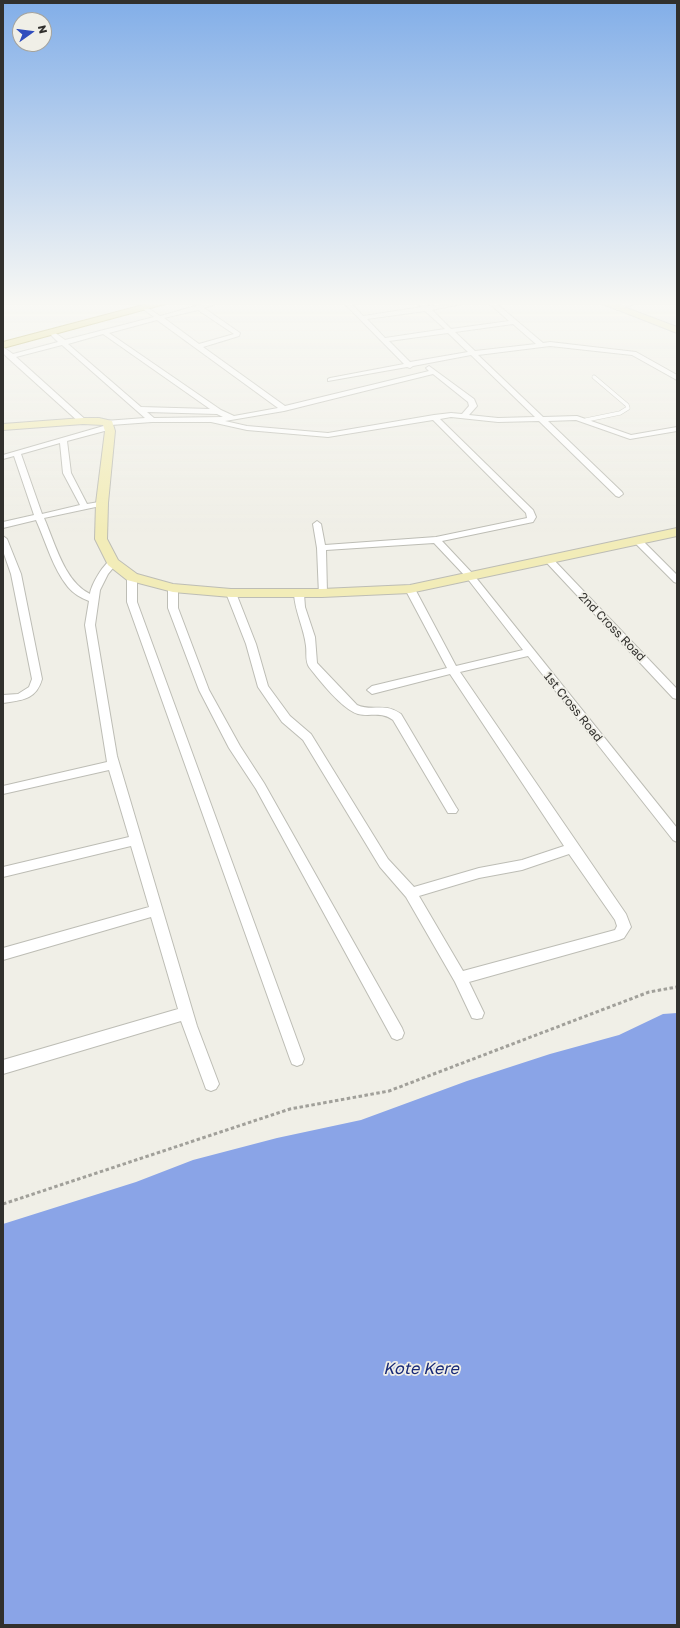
<!DOCTYPE html>
<style>
body{margin:0}
#map{position:relative;width:680px;height:1628px;overflow:hidden;background:#f0efe7;font-family:"Golos Text",sans-serif}
canvas{display:block}
.frame{position:absolute;inset:0;border:4px solid #31302d;pointer-events:none}
.north{position:absolute;left:12px;top:12px;width:40px;height:40px;box-sizing:border-box;background:#f0efe7;border:1px solid #a4a39d;border-radius:50%;rotate:76deg;font-size:11px;font-weight:700;line-height:16px;text-align:center;color:#31302d}
.north::after{content:'';display:block;margin:auto;width:14px;height:18px;background:#304dbd;clip-path:polygon(50% 0,100% 100%,50% 72%,0 100%)}
</style>
<div id="map">
<canvas width="680" height="1628"></canvas>
<div class="frame"></div>
<div class="north">N</div>
</div>
<script>
const g = document.querySelector('canvas').getContext('2d');
g.lineJoin = 'round';
function fillPath(path, color) { g.fillStyle = color; g.fill(path, 'evenodd'); }
function stroke(path, color, width, dash) { g.strokeStyle = color; g.lineWidth = width; g.lineCap = dash ? 'butt' : 'round'; g.setLineDash(dash || []); g.stroke(path); }
function drawText(font, color, halo, rows, align = 'center') {
  g.font = font + ' "Golos Text",sans-serif'; g.lineWidth = 3.5; g.setLineDash([]); g.textBaseline = 'middle'; g.strokeStyle = halo; g.fillStyle = color; for (const [text, x, y, turn = 0] of rows) {
    g.save(); g.translate(x, y); g.rotate((+turn || 0) * Math.PI / 180); g.textAlign = isNaN(turn) ? turn : align; if (halo) g.strokeText(text, 0, 0); g.fillText(text, 0, 0); g.restore();
  }
}
const water = new Path2D(`
 M677,1013V1625H3V1224L136,1182L193,1160L277,1138L361,1120L467,1081L550,1054L619,1035L663,1014Z`);
const path = new Path2D(`
 M3,1204L290,1109L389,1091L649,992L677,987`);
const lane = new Path2D(`
 M586,420L620,413L628,408L627,405L594,377`);
const street = new Path2D(`
 M203,304H215L204,308L240,333L239,336L203,347L285,406L429,371L426,368L429,366L474,399L477,406L469,415L498,418L535,417L471,355L413,366L410,368L407,367L328,381V379L330,378L404,364L345,304H352L363,316L422,307L419,304H426L428,306L461,304L432,310L451,329L509,321L490,304H497L543,343L550,342L636,352L677,375V380L675,379L632,355L550,346L478,355L543,417L577,416L631,435L677,427V431L630,439L576,420L548,421L622,492L623,494L619,497L616,496L539,421L498,422L451,417L440,419L533,510L536,517L533,522L442,541L473,574L677,828V842L673,840L528,656L460,672L626,914L631,927L624,938L619,940L469,982L484,1013L482,1018L477,1019L472,1018L455,982L406,897L380,867L303,740L282,722L258,687L246,644L226,593L231,590L236,593L256,644L268,686L290,716L311,734L388,859L414,887L479,868L522,860L564,846L450,674L372,694L367,690L372,686L447,668L405,589L407,587H413L415,589L456,666L523,650L467,578L434,543L326,550L327,593L325,595H319L317,548L313,524L317,521L321,524L325,545L436,537L527,518L526,513L433,420L328,437L247,430L211,422H152L111,425L113,427L112,429L67,441L71,473L87,504L105,501V505L44,518C55,543 64,581 90,594C91,585 104,562 113,559L118,562L108,574L100,590L95,625L117,756L197,1026L219,1084L216,1089L211,1091L206,1089L181,1021L3,1074V1060L178,1009L151,917L3,960V948L149,907L131,846L3,877V867L129,837L109,770L3,794V786L107,762L85,625L89,601C81,598 74,594 68,587C53,569 46,542 36,520L3,528V522L34,515L14,456L3,459V455L107,425L104,423L105,421L145,418L62,345L16,357L87,421L80,423L8,358L3,353V347L13,354L58,342L50,334V332H54L65,340L154,317L143,309L142,308L145,306L160,316ZM198,310L234,334L199,344L164,318ZM425,311L445,329L385,338L367,319ZM157,320L278,408L234,416L221,410L109,333ZM513,324L536,344L475,351L455,332ZM448,333L468,352L410,362L389,341ZM103,334L210,409L141,407L68,344ZM433,374L468,402L469,406L462,414L451,413L434,415L328,433L247,426L225,421L284,411ZM147,412L217,414L223,417L154,418ZM60,443L63,473L80,505L42,514L21,454ZM569,854L615,920L617,926L615,930L463,971L419,896L479,878L522,870Z
 M623,304H634L617,310L614,308Z
 M3,536L7,539L21,574L42,679C36,700 22,700 3,703V695L18,694L29,687L32,679L11,574L3,551Z
 M637,537L640,538L677,575V583L674,582L634,542L633,540Z
 M548,556L551,557L677,689V699L673,698L545,561L543,559Z
 M132,574L137,577V602L304,1059L302,1064L297,1066L292,1064L290,1059L127,602V577Z
 M173,585L178,588V608L209,690L240,746L264,783L402,1028L404,1033L402,1038L397,1040L392,1038L256,789L229,748L199,690L168,608V588Z
 M299,591L304,594L305,607L315,637L317,663L357,705C373,712 384,702 401,714L456,807L458,810L456,813H448L393,720C381,711 371,717 358,714C343,710 319,680 309,667C305,660 307,654 306,646C304,628 295,612 294,594Z`);
const secondary = new Path2D(`
 M603,304H616L677,327V333Z
 M83,418H99L112,421L115,431L108,503L107,539L118,560L137,574L173,584L231,589H322L410,585L677,528V536L410,593L322,597H231L173,592L127,580L108,565L95,539L96,503L105,431L103,425L83,424L3,430V424Z`);
const primary = new Path2D(`
 M147,304H165L3,348V342Z`);
const streetNames = [
 ["2nd Cross Road",612,627,46],
 ["1st Cross Road",573,707,51]
];
const nearWaternames = [
 ["Kote Kere",421,1369]
];
fillPath(water, '#8aa4e7');
stroke(lane, '#bdbdb5', 4.5);
stroke(street, '#bdbdb5', 2);
stroke(secondary, '#bdbdb5', 2);
stroke(primary, '#9a8e1c', 2);
stroke(path, '#a1a09a', 3, [3.5, 2.5]);
stroke(lane, '#fff', 3.5);
fillPath(street, '#fff');
fillPath(secondary, '#f2ecb8');
fillPath(primary, '#e4d971');
const sky = g.createLinearGradient(0, 0, 0, 532);
sky.addColorStop(0, '#82aee8');
sky.addColorStop(0.57, '#f8f8f4');
sky.addColorStop(1, '#f8f8f400');
g.fillStyle = sky;
g.fillRect(0, 0, 680, 532);
drawText('12px', '#31302d', '#f0efe7', streetNames);
drawText('italic 16px', '#192b77', '#f0efe7', nearWaternames);
</script>
